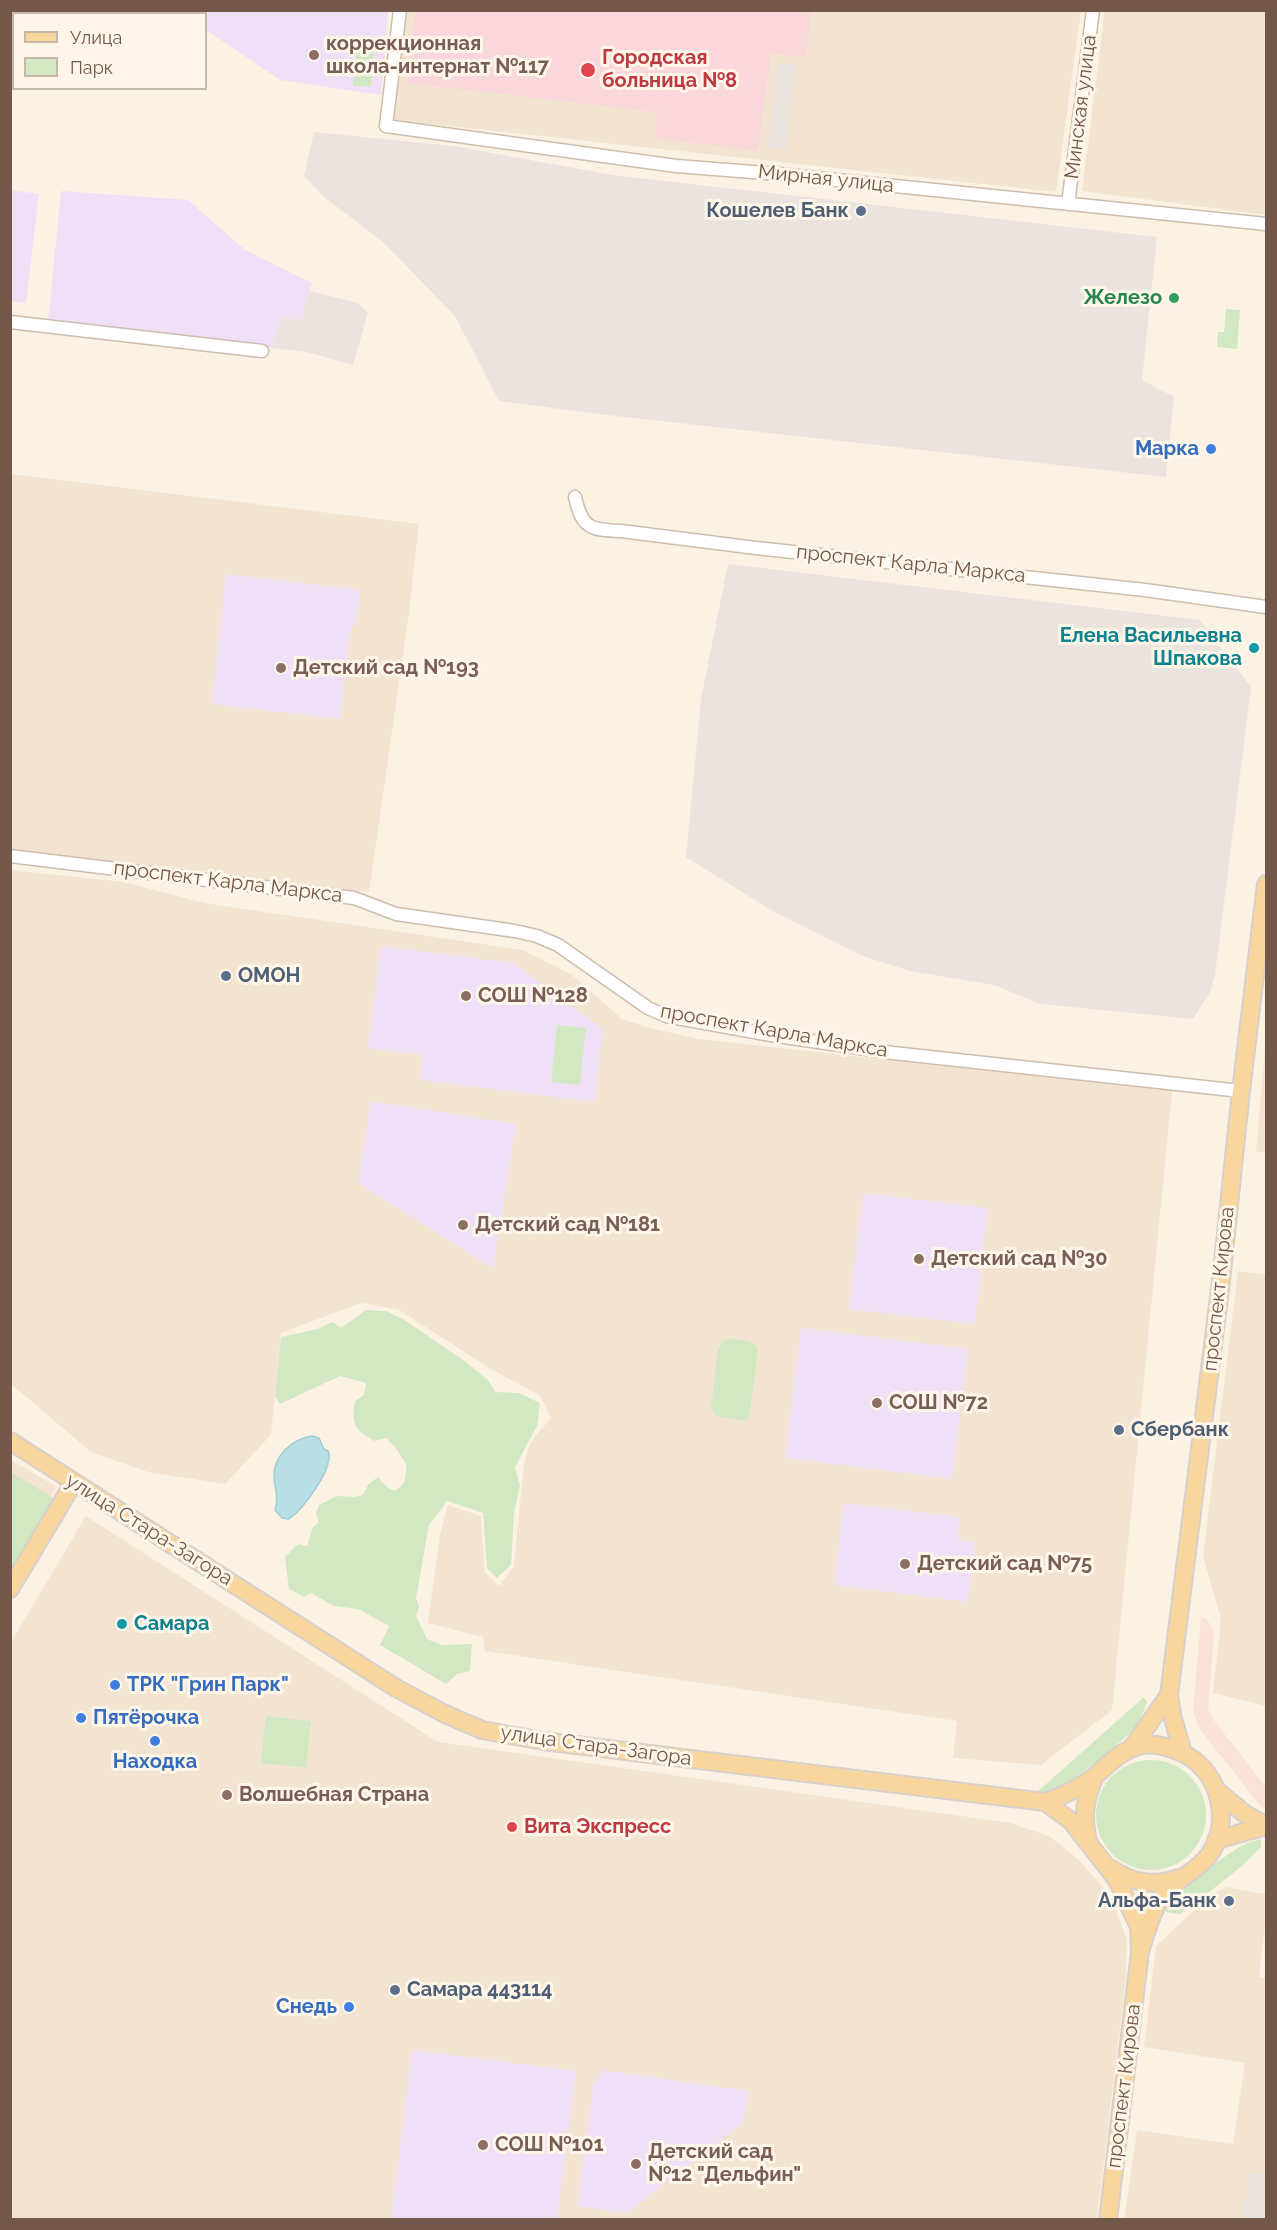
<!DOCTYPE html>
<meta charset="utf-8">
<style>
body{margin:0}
#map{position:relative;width:1277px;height:2230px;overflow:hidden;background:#fbf2e3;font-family:Raleway,sans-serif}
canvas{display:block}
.frame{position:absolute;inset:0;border:12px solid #73584a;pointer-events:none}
.legend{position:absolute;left:12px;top:12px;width:195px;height:78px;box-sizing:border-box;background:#fef6e9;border:2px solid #c6b7a9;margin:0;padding:8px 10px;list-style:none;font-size:18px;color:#73584a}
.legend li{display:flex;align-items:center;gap:12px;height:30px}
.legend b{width:30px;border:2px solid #c6b7a9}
</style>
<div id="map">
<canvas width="1277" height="2230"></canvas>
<div class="frame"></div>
<ul class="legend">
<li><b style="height:8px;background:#f8d69e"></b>Улица</li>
<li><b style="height:16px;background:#d2e8c3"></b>Парк</li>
</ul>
</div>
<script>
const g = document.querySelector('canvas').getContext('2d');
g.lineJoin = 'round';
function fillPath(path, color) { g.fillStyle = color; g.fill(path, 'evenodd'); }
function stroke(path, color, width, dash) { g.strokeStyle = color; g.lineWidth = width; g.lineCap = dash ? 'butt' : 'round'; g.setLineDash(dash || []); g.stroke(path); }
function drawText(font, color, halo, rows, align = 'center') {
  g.font = font + ' Raleway,sans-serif'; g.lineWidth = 6; g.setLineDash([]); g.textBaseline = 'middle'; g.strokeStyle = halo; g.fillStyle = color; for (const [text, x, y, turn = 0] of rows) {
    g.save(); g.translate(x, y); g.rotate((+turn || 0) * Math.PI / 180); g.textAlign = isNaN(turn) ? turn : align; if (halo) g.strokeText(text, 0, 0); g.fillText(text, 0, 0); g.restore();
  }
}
const residential = new Path2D(`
 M1105,10L1266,11V215L1082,191Z
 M407,11H1081L1056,192L394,120Z
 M11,474L419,524L409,612L369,892L11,851Z
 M11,870L124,882L204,903L523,950L571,974L622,1019L650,1028L699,1039L1172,1091L1112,1710L1041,1765L953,1758L957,1721L485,1651L483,1637L428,1623L440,1534L448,1505L481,1516L485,1573L499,1586L514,1566L524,1463L530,1443L551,1418L539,1395L489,1368L399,1310L361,1303L281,1333L271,1435L225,1484L148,1472L91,1452L11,1384Z
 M1266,1035V1153L1256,1151Z
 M1238,1271L1266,1275V1706L1213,1693L1221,1619L1203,1556Z
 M11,1460L57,1487L11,1561Z
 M86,1516L438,1742L1011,1823L1049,1836L1078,1859L1111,1897L1127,1939L1126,1977L1097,2219L11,2220V1642Z
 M1225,1887L1266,1894V1917L1259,1977L1266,1978V2175L1248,2173L1243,2219L1124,2220L1137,2130L1233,2144L1245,2063L1144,2047L1156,1946L1206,1899Z`);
const commercial = new Path2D(`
 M1201,1618L1206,1619L1210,1624L1214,1634L1208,1708L1213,1719L1266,1787V1805L1262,1808L1199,1728L1193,1711Z`);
const industrial = new Path2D(`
 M778,63L796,65L786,149L768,147Z
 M314,132L454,146L612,175L1157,237L1142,380L1174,397L1166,477L607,415L499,401L455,316L382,241L324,197L304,176Z
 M309,291L358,303L368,313L353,365L307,352L271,348L280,317L300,319Z
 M728,564L1200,620L1251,687L1215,975L1210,992L1193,1019L1041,1004L994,985L910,971L863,956L771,910L686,857L701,699Z
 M1248,2173L1266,2175V2219H1243Z`);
const education = new Path2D(`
 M176,11H388L381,95L280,80L206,30V14L181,13Z
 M11,190L39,194L26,303L11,301Z
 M61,191L188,200L245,250L312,283L300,319L280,317L271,348L48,322Z
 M226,574L360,590L357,618L350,631L340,719L212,704Z
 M381,946L513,963L603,1029L594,1102L420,1080L423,1055L368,1048Z
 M371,1101L516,1124L493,1268L358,1183Z
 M863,1193L988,1208L975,1324L849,1309Z
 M801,1328L968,1349L952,1479L785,1458Z
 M844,1503L960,1517L957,1540L975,1542L968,1602L834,1585Z
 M412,2050L576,2071L557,2219L391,2220Z
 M603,2070L748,2091L744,2122L627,2213L577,2206L594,2082Z`);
const medical = new Path2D(`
 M415,10H811V11L806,57L771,53L758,151L655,138L657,112L407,83Z`);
const green = new Path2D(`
 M356,46L374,47L371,87L353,86Z
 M1226,309L1240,310L1237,349L1217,347L1218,332H1224Z
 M557,1025L586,1028L580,1085L551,1082Z
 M366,1310L386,1311L403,1319L466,1362L488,1380L495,1392L519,1393L540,1403L537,1426L515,1467L520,1485L514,1513L511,1565L497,1578L487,1568L483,1513L447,1501L429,1525L416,1598L419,1607L416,1616L427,1639L442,1645L472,1644L470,1671L457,1674L446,1684L380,1645L389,1626L358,1609L334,1606L311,1593L304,1597L289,1589L285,1557L298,1544L307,1546L313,1527L319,1522L316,1514L319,1505L337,1496L355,1497L363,1495L368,1485L378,1477L388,1488L395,1491L404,1483L407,1466L398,1451L386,1438L375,1441C355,1431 351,1423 355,1401L364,1395L366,1383L340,1376L280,1404L275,1396L281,1337L318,1329L332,1322L341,1328Z
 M728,1339C739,1340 753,1338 758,1350L750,1413L746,1420L742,1421L716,1416L711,1408L718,1350L722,1342Z
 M11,1472L53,1498L11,1573Z
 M1144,1697L1147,1702L1140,1720L1129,1734L1101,1758L1070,1782L1053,1793H1036Z
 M266,1716L311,1721L306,1768L261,1763Z
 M1096 1815a55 55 0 1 1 110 0a55 55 0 1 1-110 0Z
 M1261,1839V1847C1237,1873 1208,1892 1180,1914L1166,1912C1167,1898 1228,1853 1243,1845C1248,1842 1255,1841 1261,1839Z`);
const water = new Path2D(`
 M312,1436L319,1438L324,1449L328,1451C335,1467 303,1509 289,1519L282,1518L275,1510C279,1495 275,1492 274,1478C273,1456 292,1439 312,1436Z`);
const minor = new Path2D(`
 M400,10L386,126L676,166L778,174L1266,224
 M1068,204L1093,10
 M10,322L262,351
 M575,497C582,528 590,530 621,531L756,548L1145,590L1266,607
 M10,856L354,898L396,914L515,931L537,936L558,945L648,1008L666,1016L771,1035L893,1053L1241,1091`);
const major = new Path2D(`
 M10,1441L396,1688L445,1714L482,1730L543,1741L1045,1802C1063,1796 1079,1788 1094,1777C1108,1765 1119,1752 1138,1746C1155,1741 1180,1750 1194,1760C1222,1782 1230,1825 1209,1855C1197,1871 1178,1878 1165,1893C1152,1909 1146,1933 1140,1952
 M10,1589L74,1482
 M1131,1749L1169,1695
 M1183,1753L1172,1715L1169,1695L1221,1281L1241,1091L1266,884
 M1216,1790L1245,1814L1266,1825
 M1045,1802L1071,1821L1117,1880L1139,1927L1140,1952L1108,2220
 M1216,1840L1266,1826
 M1088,1841C1082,1816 1085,1799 1095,1776
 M1110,1868C1132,1883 1153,1887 1179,1878`);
const markers = [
 [314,55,6,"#8d6e63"],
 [588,70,8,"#e0444e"],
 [861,211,6,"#5c6f8a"],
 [1174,298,6,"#2e9e5b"],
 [1211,449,6,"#3f7fe0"],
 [1254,648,6,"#0f9aa8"],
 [281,668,6,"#8d6e63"],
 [226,976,6,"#5c6f8a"],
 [466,996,6,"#8d6e63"],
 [463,1225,6,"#8d6e63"],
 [919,1259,6,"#8d6e63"],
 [877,1403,6,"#8d6e63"],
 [1119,1430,6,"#5c6f8a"],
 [905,1564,6,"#8d6e63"],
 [122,1624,6,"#0f9aa8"],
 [115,1685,6,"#3f7fe0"],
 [81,1718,6,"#3f7fe0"],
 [155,1741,6,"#3f7fe0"],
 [227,1795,6,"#8d6e63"],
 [512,1827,6,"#e0444e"],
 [1229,1901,6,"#5c6f8a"],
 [395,1990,6,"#5c6f8a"],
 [349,2007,6,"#3f7fe0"],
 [483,2145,6,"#8d6e63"],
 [636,2164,6,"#8d6e63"]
];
const educationNames = [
 ["коррекционная",326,44],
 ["школа-интернат №117",326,67],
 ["Детский сад №193",293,668],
 ["СОШ №128",478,996],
 ["Детский сад №181",475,1225],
 ["Детский сад №30",931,1259],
 ["СОШ №72",889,1403],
 ["Детский сад №75",917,1564],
 ["Волшебная Страна",239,1795],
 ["СОШ №101",495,2145],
 ["Детский сад",648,2152],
 ["№12 \"Дельфин\"",648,2175]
];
const healthNames = [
 ["Городская",602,58],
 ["больница №8",602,81],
 ["Вита Экспресс",524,1827]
];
const streetNames = [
 ["Минская улица",1081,107,-83],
 ["Мирная улица",826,179,6],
 ["проспект Карла Маркса",911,564,6],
 ["проспект Карла Маркса",228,882,7],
 ["проспект Карла Маркса",774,1031,10],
 ["проспект Кирова",1219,1289,-84],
 ["улица Стара-Загора",149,1530,32],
 ["улица Стара-Загора",596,1746,8],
 ["проспект Кирова",1124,2086,-83]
];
const serviceNames = [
 ["Кошелев Банк",849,211,"right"],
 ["ОМОН",238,976],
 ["Сбербанк",1131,1430],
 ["Альфа-Банк",1217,1901,"right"],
 ["Самара 443114",407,1990]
];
const leisureNames = [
 ["Железо",1162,298]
];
const shopNames = [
 ["Марка",1199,449],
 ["ТРК \"Грин Парк\"",127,1685,"left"],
 ["Пятёрочка",93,1718,"left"],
 ["Находка",155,1762,"center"],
 ["Снедь",337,2007]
];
const cultureNames = [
 ["Елена Васильевна",1242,636],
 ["Шпакова",1242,659],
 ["Самара",134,1624,"left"]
];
fillPath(residential, '#f3e4d2');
fillPath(commercial, '#fbe2d7');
fillPath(industrial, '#ebe4de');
fillPath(education, '#efe0f8');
fillPath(medical, '#f9d7db');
fillPath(green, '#d2e8c3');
fillPath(water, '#b9dee4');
stroke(water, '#9fcdd5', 1.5);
stroke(minor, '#cebcad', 15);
stroke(major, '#d8d0cc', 20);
stroke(minor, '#fff', 12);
stroke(major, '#f8d69e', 16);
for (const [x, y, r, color] of markers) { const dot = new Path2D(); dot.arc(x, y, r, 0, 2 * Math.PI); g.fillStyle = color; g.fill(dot); stroke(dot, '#fef6e9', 2); }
drawText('bold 20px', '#785e54', '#fef6e9', educationNames, 'left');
drawText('bold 20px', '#be3a42', '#fef6e9', healthNames, 'left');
drawText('20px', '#73584a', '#fef6e9', streetNames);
drawText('bold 20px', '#4e5e75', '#fef6e9', serviceNames, 'left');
drawText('bold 20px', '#27864d', '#fef6e9', leisureNames, 'right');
drawText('bold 20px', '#366cbe', '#fef6e9', shopNames, 'right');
drawText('bold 20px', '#0d838f', '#fef6e9', cultureNames, 'right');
</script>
